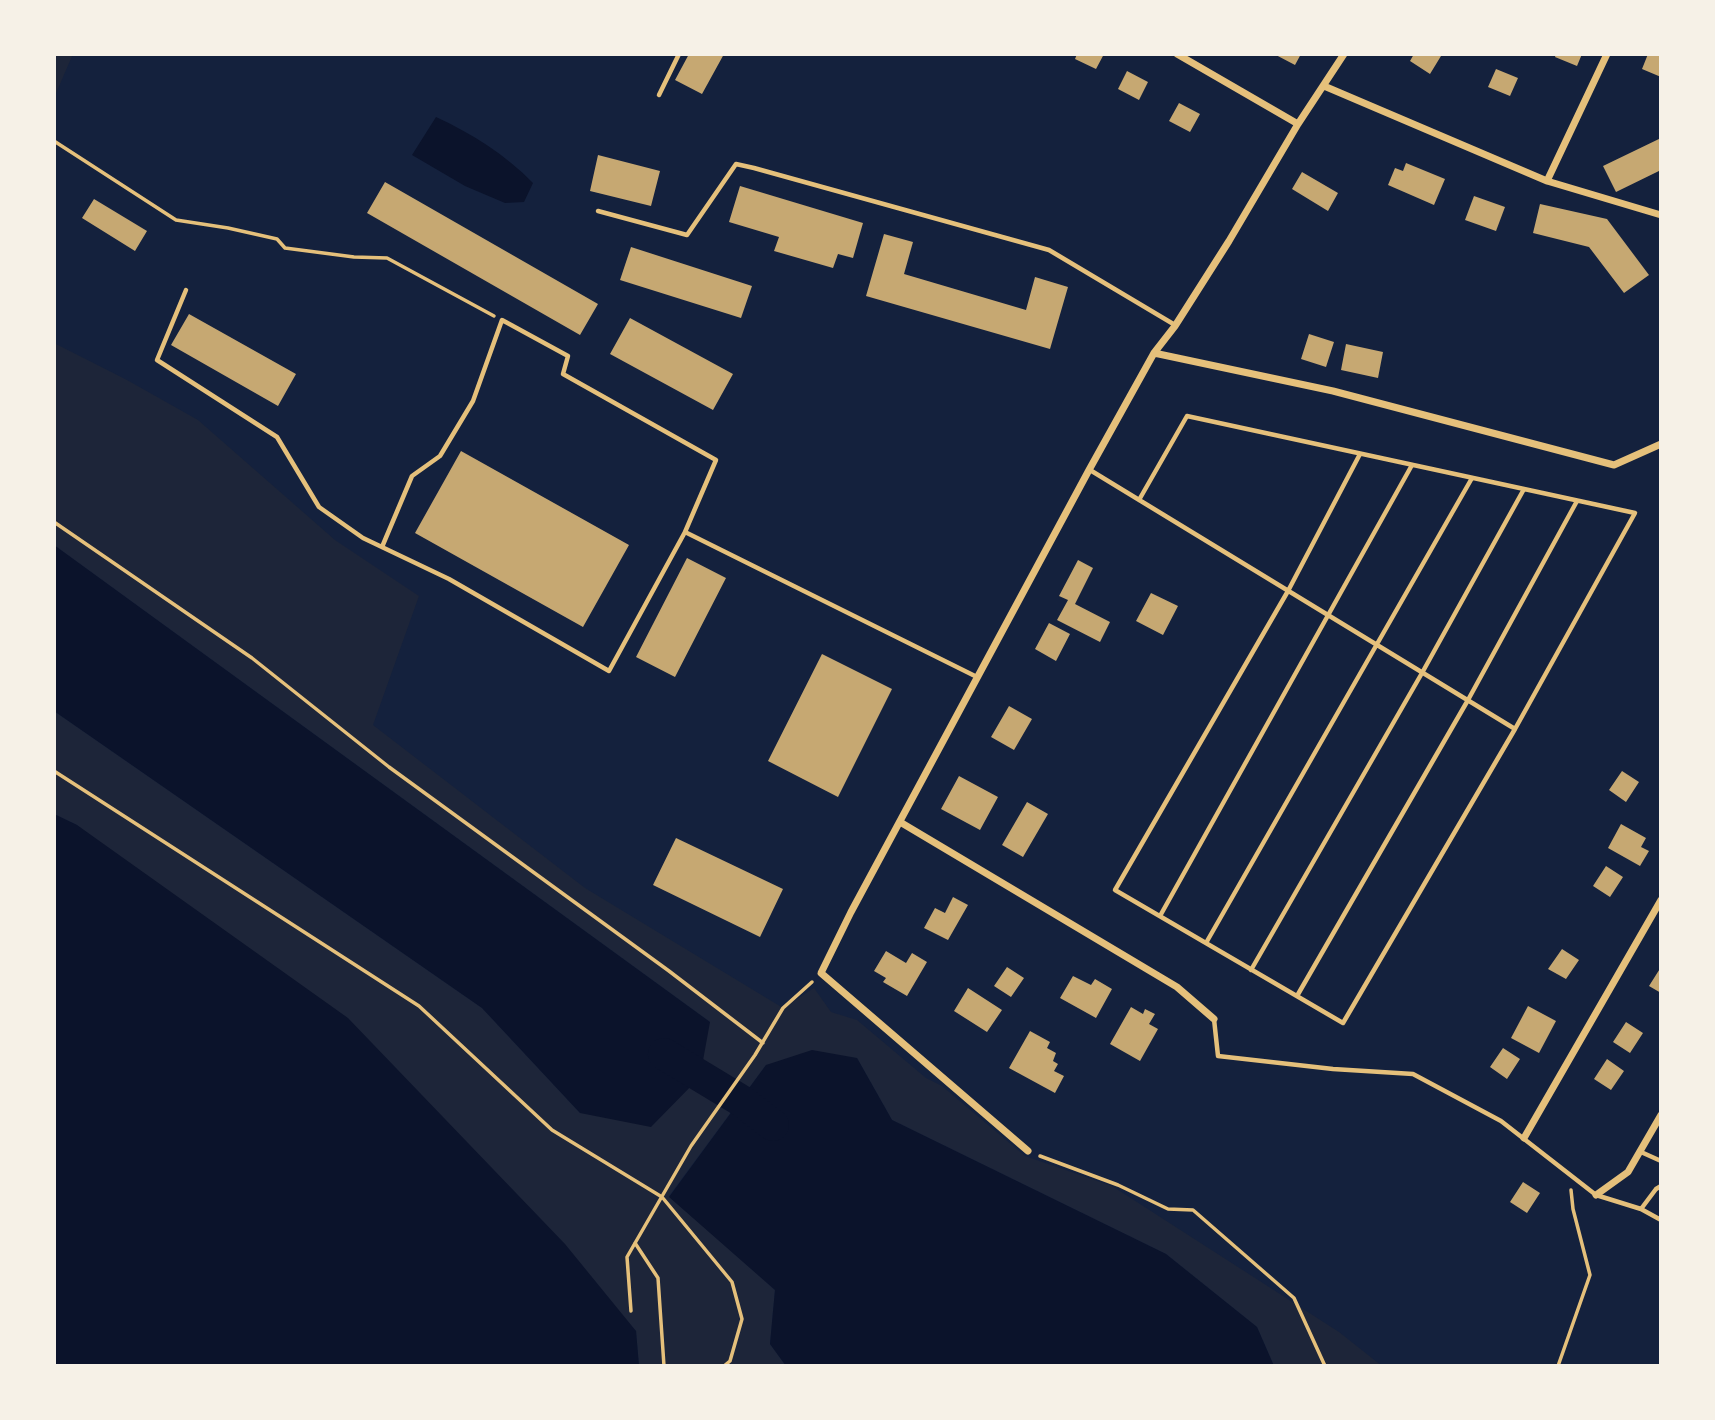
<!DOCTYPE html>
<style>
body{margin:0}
#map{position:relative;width:1715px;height:1420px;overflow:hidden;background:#14213d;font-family:"Fira Sans Condensed",sans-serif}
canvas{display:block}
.frame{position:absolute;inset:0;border:56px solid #f6f1e7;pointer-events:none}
</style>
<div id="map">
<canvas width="1715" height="1420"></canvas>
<div class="frame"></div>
</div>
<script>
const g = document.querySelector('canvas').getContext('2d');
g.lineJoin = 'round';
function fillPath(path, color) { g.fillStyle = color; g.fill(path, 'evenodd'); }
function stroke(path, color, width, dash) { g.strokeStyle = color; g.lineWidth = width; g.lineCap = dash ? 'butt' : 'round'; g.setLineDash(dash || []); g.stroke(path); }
const green = new Path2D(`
 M54,54H73L54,98Z
 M54,343L127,380L198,420L335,540L419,596L373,725L585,888L783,1008L814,988L831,1012L857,1020L926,1078L942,1086L1025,1156L1112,1186L1339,1332L1382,1366H1274L1257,1327L1166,1254L892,1120L857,1058L766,1065L669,1196L775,1290L770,1344L786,1366H639L636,1331L77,825L54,814V711L482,1008L580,1113L710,1022L54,545Z`);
const water = new Path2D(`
 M436,117C471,133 506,155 533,183L524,202L505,203L465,186L412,155Z
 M54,545L710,1022L700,1077L651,1127L580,1113L482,1008L54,711Z
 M54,814L77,825L348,1018L565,1244L636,1331L639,1366H54Z
 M812,1050L857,1058L892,1120L1166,1254L1257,1327L1274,1366H786L770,1344L775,1290L669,1197L766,1065Z`);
const river = new Path2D(`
 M664,1054L740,1100L773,1125`);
const building = new Path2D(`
 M689,54H724L702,94L675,80Z
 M1077,54H1104L1096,69L1075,59Z
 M1274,54H1301L1295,65Z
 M1414,54H1437L1441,56L1430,74L1410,61Z
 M1556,54H1582L1577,66L1555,57Z
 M1648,54L1661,55V77L1642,69Z
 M1496,69L1518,78L1510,96L1488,87Z
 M1127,71L1148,82L1139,100L1118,89Z
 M1179,103L1200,114L1190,132L1169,121Z
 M1661,138V170L1616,192L1603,166Z
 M598,155L660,171L651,206L590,191Z
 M1406,163L1445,179L1434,205L1388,185L1395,168L1403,171Z
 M1302,172L1338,193L1328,211L1292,189Z
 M385,182L598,304L580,335L367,213Z
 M740,186L863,223L853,258L838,254L833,268L774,251L779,237L729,222Z
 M1474,196L1505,207L1496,231L1465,220Z
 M94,199L147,231L135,251L82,218Z
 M1540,204L1607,219L1649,275L1624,293L1589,247L1533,233Z
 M884,234L913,242L904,274L1026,310L1035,277L1068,287L1050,349L866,296Z
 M631,247L752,286L741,318L620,280Z
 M189,314L296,374L278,406L171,345Z
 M630,318L733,374L713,410L610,354Z
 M1309,334L1334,342L1326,367L1301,359Z
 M1346,344L1383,352L1378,378L1341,370Z
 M461,451L629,545L583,627L415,533Z
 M687,558L726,578L675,677L636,657Z
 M1078,560L1093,568L1075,604L1110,622L1100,642L1057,620L1068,600L1059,596Z
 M1151,593L1178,606L1163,635L1136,621Z
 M1049,623L1070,634L1056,661L1035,649Z
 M822,654L892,689L838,797L768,761Z
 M1009,706L1032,719L1014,750L991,737Z
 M1622,771L1639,782L1626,802L1609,790Z
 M959,776L998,797L980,830L941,809Z
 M1027,802L1048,814L1023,857L1002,845Z
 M1621,824L1646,838L1641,847L1649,851L1640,866L1608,848Z
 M676,838L783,889L760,937L653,885Z
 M1606,866L1623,877L1610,897L1593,886Z
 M953,897L968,905L948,940L924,928L935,908L945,913Z
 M1562,949L1579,960L1566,979L1548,969Z
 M886,951L906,963L912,953L927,962L907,996L883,982L886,978L874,971Z
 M1007,967L1024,978L1011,997L994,986Z
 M1661,967V993L1649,986Z
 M1073,976L1091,985L1095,979L1112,989L1096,1018L1060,998Z
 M968,988L1002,1010L987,1032L954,1011Z
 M1528,1006L1556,1021L1539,1053L1511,1038Z
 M1131,1007L1143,1014L1145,1009L1155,1014L1149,1024L1158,1029L1140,1061L1110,1044Z
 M1626,1022L1643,1033L1630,1053L1613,1042Z
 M1030,1031L1050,1042L1047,1048L1056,1053L1053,1061L1058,1064L1054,1071L1064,1076L1055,1093L1009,1068Z
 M1503,1048L1520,1059L1507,1079L1490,1067Z
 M1607,1059L1624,1071L1611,1090L1594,1079Z
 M1523,1182L1540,1193L1527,1213L1510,1202Z`);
const path = new Path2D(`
 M54,141L176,220L228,228L277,239L285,248L354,257L387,258L494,316
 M54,522L252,658L389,767L669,971L763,1043
 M54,771L419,1006L552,1130L662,1197L732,1282L742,1319L730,1361L724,1366
 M1040,1156L1118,1185L1168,1209L1193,1210L1294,1298L1325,1366
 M635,1243L658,1278L664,1366
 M631,1311L627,1257L691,1146L755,1055L783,1008L812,982
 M1558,1366L1590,1275L1573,1209L1571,1190`);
const service = new Path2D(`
 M659,95L679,54
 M598,211L687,235L736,164L754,168L1049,250L1175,325
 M186,290L157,360L277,437L319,507L363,538L449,579L609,671L685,532L977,677
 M1360,454L1288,591L1115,890L1343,1023L1515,729
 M1090,470C1231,557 1373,643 1515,729L1635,513L1187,416L1139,500
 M382,547L412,476L440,456L473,401L502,320L568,356L563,374L716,460L685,532
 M1160,916L1412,465
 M1206,943L1472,478
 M1251,970L1422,673L1524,489
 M1297,996L1468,700L1577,501
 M1214,1019L1218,1056L1333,1069L1413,1074L1501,1121L1596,1195L1641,1209L1661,1220
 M1641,1152L1661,1161
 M1641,1209L1656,1189L1661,1186`);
const minor = new Path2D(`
 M1177,54L1298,124
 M1324,86L1547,181L1661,215
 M1547,181L1607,54
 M1154,353L1333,391L1614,465L1661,444
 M900,822L1177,987L1214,1019
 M1524,1138L1661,900
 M1028,1151L821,973L851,912L1089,470L1154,353L1175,326L1229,241L1298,124L1344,54
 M1596,1195L1628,1172L1661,1115`);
fillPath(green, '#1d2539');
fillPath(water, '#0b132b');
stroke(river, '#0b132b', 32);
fillPath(building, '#c6a872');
stroke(path, '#e5c07b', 3.5);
stroke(service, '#e5c07b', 4.5);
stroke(minor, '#e5c07b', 7);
</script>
